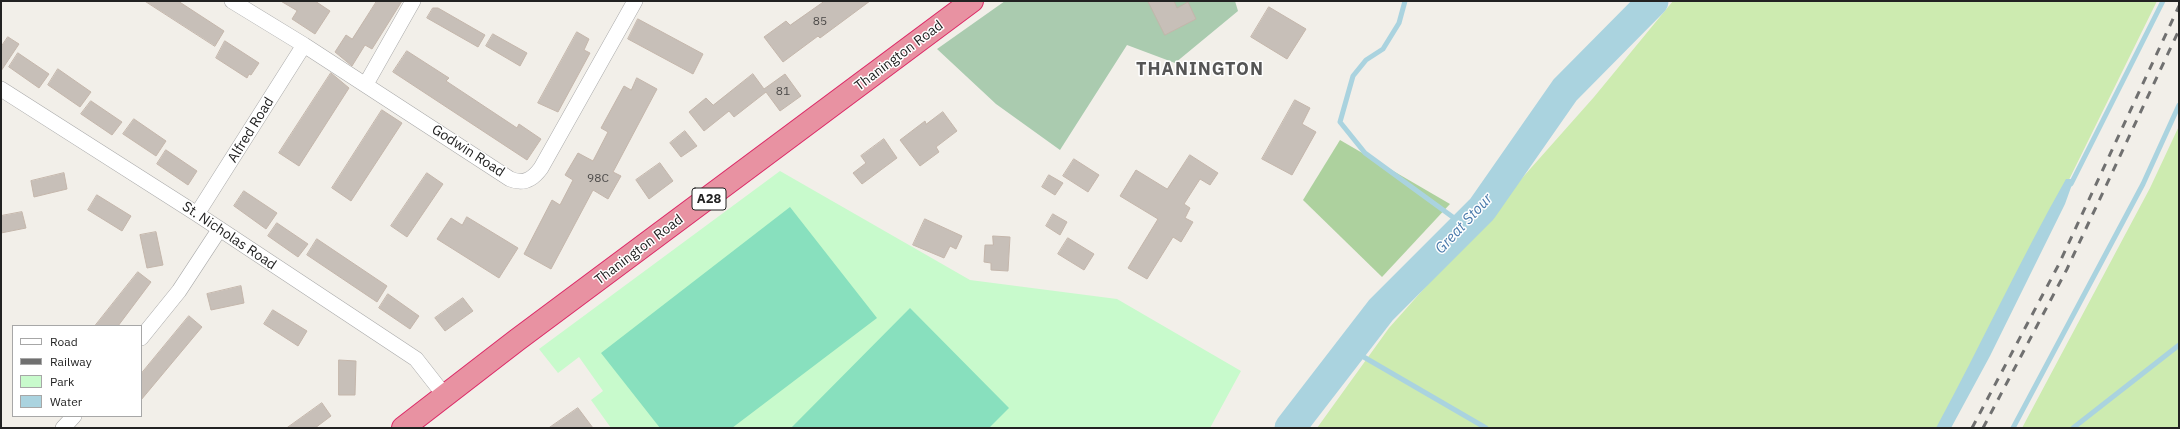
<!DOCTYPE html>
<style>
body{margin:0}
#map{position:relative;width:2180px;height:429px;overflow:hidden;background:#f2efe9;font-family:"IBM Plex Sans",sans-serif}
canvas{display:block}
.frame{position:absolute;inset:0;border:2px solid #222;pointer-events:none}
.legend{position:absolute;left:12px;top:325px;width:130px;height:92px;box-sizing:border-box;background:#fff;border:1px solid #a7a7a7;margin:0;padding:5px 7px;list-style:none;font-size:12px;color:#222}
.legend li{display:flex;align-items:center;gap:8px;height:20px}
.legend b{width:20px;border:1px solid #a7a7a7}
</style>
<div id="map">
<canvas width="2180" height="429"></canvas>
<div class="frame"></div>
<ul class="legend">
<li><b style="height:5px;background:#fff"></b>Road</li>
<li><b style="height:5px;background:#707070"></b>Railway</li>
<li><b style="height:11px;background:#c8facc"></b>Park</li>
<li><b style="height:11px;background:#aad3df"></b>Water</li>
</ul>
</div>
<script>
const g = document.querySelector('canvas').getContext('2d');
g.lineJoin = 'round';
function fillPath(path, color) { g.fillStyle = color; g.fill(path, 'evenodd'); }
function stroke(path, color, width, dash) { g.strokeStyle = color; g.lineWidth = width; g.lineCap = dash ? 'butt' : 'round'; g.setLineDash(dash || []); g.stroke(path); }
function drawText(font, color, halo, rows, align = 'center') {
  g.font = font + ' "IBM Plex Sans",sans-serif'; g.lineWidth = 3; g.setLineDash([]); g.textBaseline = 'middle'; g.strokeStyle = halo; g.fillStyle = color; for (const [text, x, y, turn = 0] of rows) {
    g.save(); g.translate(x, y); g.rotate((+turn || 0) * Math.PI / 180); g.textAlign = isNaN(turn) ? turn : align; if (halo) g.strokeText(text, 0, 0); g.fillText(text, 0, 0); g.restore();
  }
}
const grass = new Path2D(`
 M1673,1H2157L2025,269L1940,428H1317L1389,328L1594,97Z
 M2179,126V428H2022L2150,188Z`);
const forest = new Path2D(`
 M1340,140L1450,204L1382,277L1303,200Z`);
const cemetery = new Path2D(`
 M1005,1H1235L1238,11L1175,63L1127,45L1060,150L996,104L937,49Z`);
const park = new Path2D(`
 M780,171L970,280L1117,299L1241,371L1210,428H611L591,400L603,391L579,357L558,373L539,349Z`);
const pitch = new Path2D(`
 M790,207L877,318L732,428H660L601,353Z
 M910,308L1009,408L989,428H791Z`);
const water = new Path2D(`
 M2066,179H2074L2065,204L1990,356L1951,428H1936C1981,345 2020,260 2066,179Z`);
const stream = new Path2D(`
 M1405,1L1399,23L1383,49L1366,60L1353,76L1340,122L1365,153L1465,226
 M2071,184L2163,1
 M1350,349L1486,428
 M2013,428L2143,184L2179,105
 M2073,428L2179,345`);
const river = new Path2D(`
 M1290,428L1381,310L1482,209L1565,90L1653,1`);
const building = new Path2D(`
 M145,1H178L224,31L215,46Z
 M281,1H315L330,11L315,34L292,19L297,11Z
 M377,1H402L372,49L365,45L352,66L335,52L346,35L352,39Z
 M825,1H870L820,38L818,36L783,62L764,37L786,21L790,25Z
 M1148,1H1174L1177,8L1188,2L1196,19L1165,35Z
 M1269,7L1306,29L1287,59L1251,37Z
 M433,8H438L485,35L478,47L427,18Z
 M638,19L703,54L693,74L628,39Z
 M577,32L589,39L584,50L590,53L558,112L538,103Z
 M493,34L527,53L520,66L486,46Z
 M8,37L19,44L1,71V47Z
 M225,41L259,63L251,75L249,74L247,78L216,58Z
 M407,51L449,78L446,81L517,128L519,124L541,139L527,160L393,72Z
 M18,53L49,74L39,88L9,67Z
 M58,69L91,92L80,107L48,85Z
 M331,73L349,88L299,166L279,153Z
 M753,74L764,89L785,74L801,96L780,111L766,92L734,117L729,111L704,131L689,112L706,98L713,105Z
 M637,78L657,89L613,172L621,176L608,199L593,190L551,269L524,254L552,200L560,205L573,180L565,175L578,153L593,161L608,132L601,128L624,86L631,90Z
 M1295,100L1310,108L1302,124L1316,132L1292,175L1262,159Z
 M91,101L122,122L112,135L81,114Z
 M382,110L402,123L351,201L332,188Z
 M943,112L957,131L936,147L939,152L920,166L900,140L925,121L926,124Z
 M134,119L166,141L156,156L123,134Z
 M685,131L697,146L681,157L670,143Z
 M884,139L897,158L862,184L853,173L866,163L861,156Z
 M166,150L197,171L188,185L157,164Z
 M1190,155L1218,173L1210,185L1200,179L1184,204L1190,208L1185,218L1193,222L1181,242L1173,237L1147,279L1128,268L1158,219L1120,196L1136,170L1167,189Z
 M1074,159L1099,175L1088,192L1063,176Z
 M660,163L673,181L649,199L636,180Z
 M64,173L67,189L34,197L31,181Z
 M427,173L443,184L407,237L391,226Z
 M1049,175L1063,183L1055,195L1042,187Z
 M244,191L277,213L266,229L234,206Z
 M97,195L131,216L122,231L88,210Z
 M22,212L26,228L1,233V216Z
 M1053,214L1067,222L1060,235L1046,226Z
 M467,217L518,248L499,278L437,239L451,218L462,225Z
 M925,219L962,236L956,249L950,246L944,258L913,245Z
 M277,223L308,244L298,257L268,236Z
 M156,232L163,265L147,268L140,235Z
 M993,236L1010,237L1008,271L991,270V263L984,262L985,245H993Z
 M1068,238L1094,254L1084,270L1058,254Z
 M317,239L387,286L377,302L307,255Z
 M138,272L151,282L118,326H95Z
 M241,286L244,303L211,310L207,294Z
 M388,294L419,316L410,329L379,308Z
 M463,298L473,311L445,331L435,318Z
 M273,310L307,331L298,346L264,324Z
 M189,316L202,327L141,400V374Z
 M339,360L356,361L355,395H339Z
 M322,403L331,416L315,428H287Z
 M578,408L593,428H549Z`);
const street = new Path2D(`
 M232,1L304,45L510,179C524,185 533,179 541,168L635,1
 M366,84L413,1
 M1,89L197,214L416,359L445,396
 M197,214L304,45
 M141,338L179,291L219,230
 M63,428L74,416`);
const highway = new Path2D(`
 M403,428L517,340L972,1`);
const rail = new Path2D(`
 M1972,428L2059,264L2179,6
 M1983,428L2067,269L2179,30`);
const numberNames = [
 ["85",820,22],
 ["81",783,92],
 ["98C",598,179]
];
const shields = [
 [709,199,34]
];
const shieldNames = [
 ["A28",709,199]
];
const streetNames = [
 ["Thanington Road",899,56,-37],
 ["Alfred Road",251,130,-58],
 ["Godwin Road",468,151,33],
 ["St. Nicholas Road",229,236,34],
 ["Thanington Road",639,250,-37]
];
const waterNames = [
 ["Great Stour",1464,224,-47]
];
const districtNames = [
 ["THANINGTON",1200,70]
];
fillPath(grass, '#cdebb0');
fillPath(forest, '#add19e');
fillPath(cemetery, '#aacbaf');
fillPath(park, '#c8facc');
fillPath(pitch, '#88e0be');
fillPath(water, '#aad3df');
stroke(stream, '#aad3df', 5);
stroke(river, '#aad3df', 31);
fillPath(building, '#c7bfb8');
stroke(building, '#c4b6ab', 1);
stroke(street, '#a9a9a9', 16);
stroke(highway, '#dc2a67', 24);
stroke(street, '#fff', 15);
stroke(highway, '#e892a2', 22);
stroke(rail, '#707070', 3, [8, 8]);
drawText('12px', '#4b4948', null, numberNames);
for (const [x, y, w] of shields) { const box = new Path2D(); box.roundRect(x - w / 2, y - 11, w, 22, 3); g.fillStyle = '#fff'; g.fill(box); stroke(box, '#222', 1); }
drawText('bold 13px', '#222', null, shieldNames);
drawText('14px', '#222', '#fff', streetNames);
drawText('italic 15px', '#4a7aab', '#fff', waterNames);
g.letterSpacing = '1px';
drawText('bold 18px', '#555', '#fff', districtNames);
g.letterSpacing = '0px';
</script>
